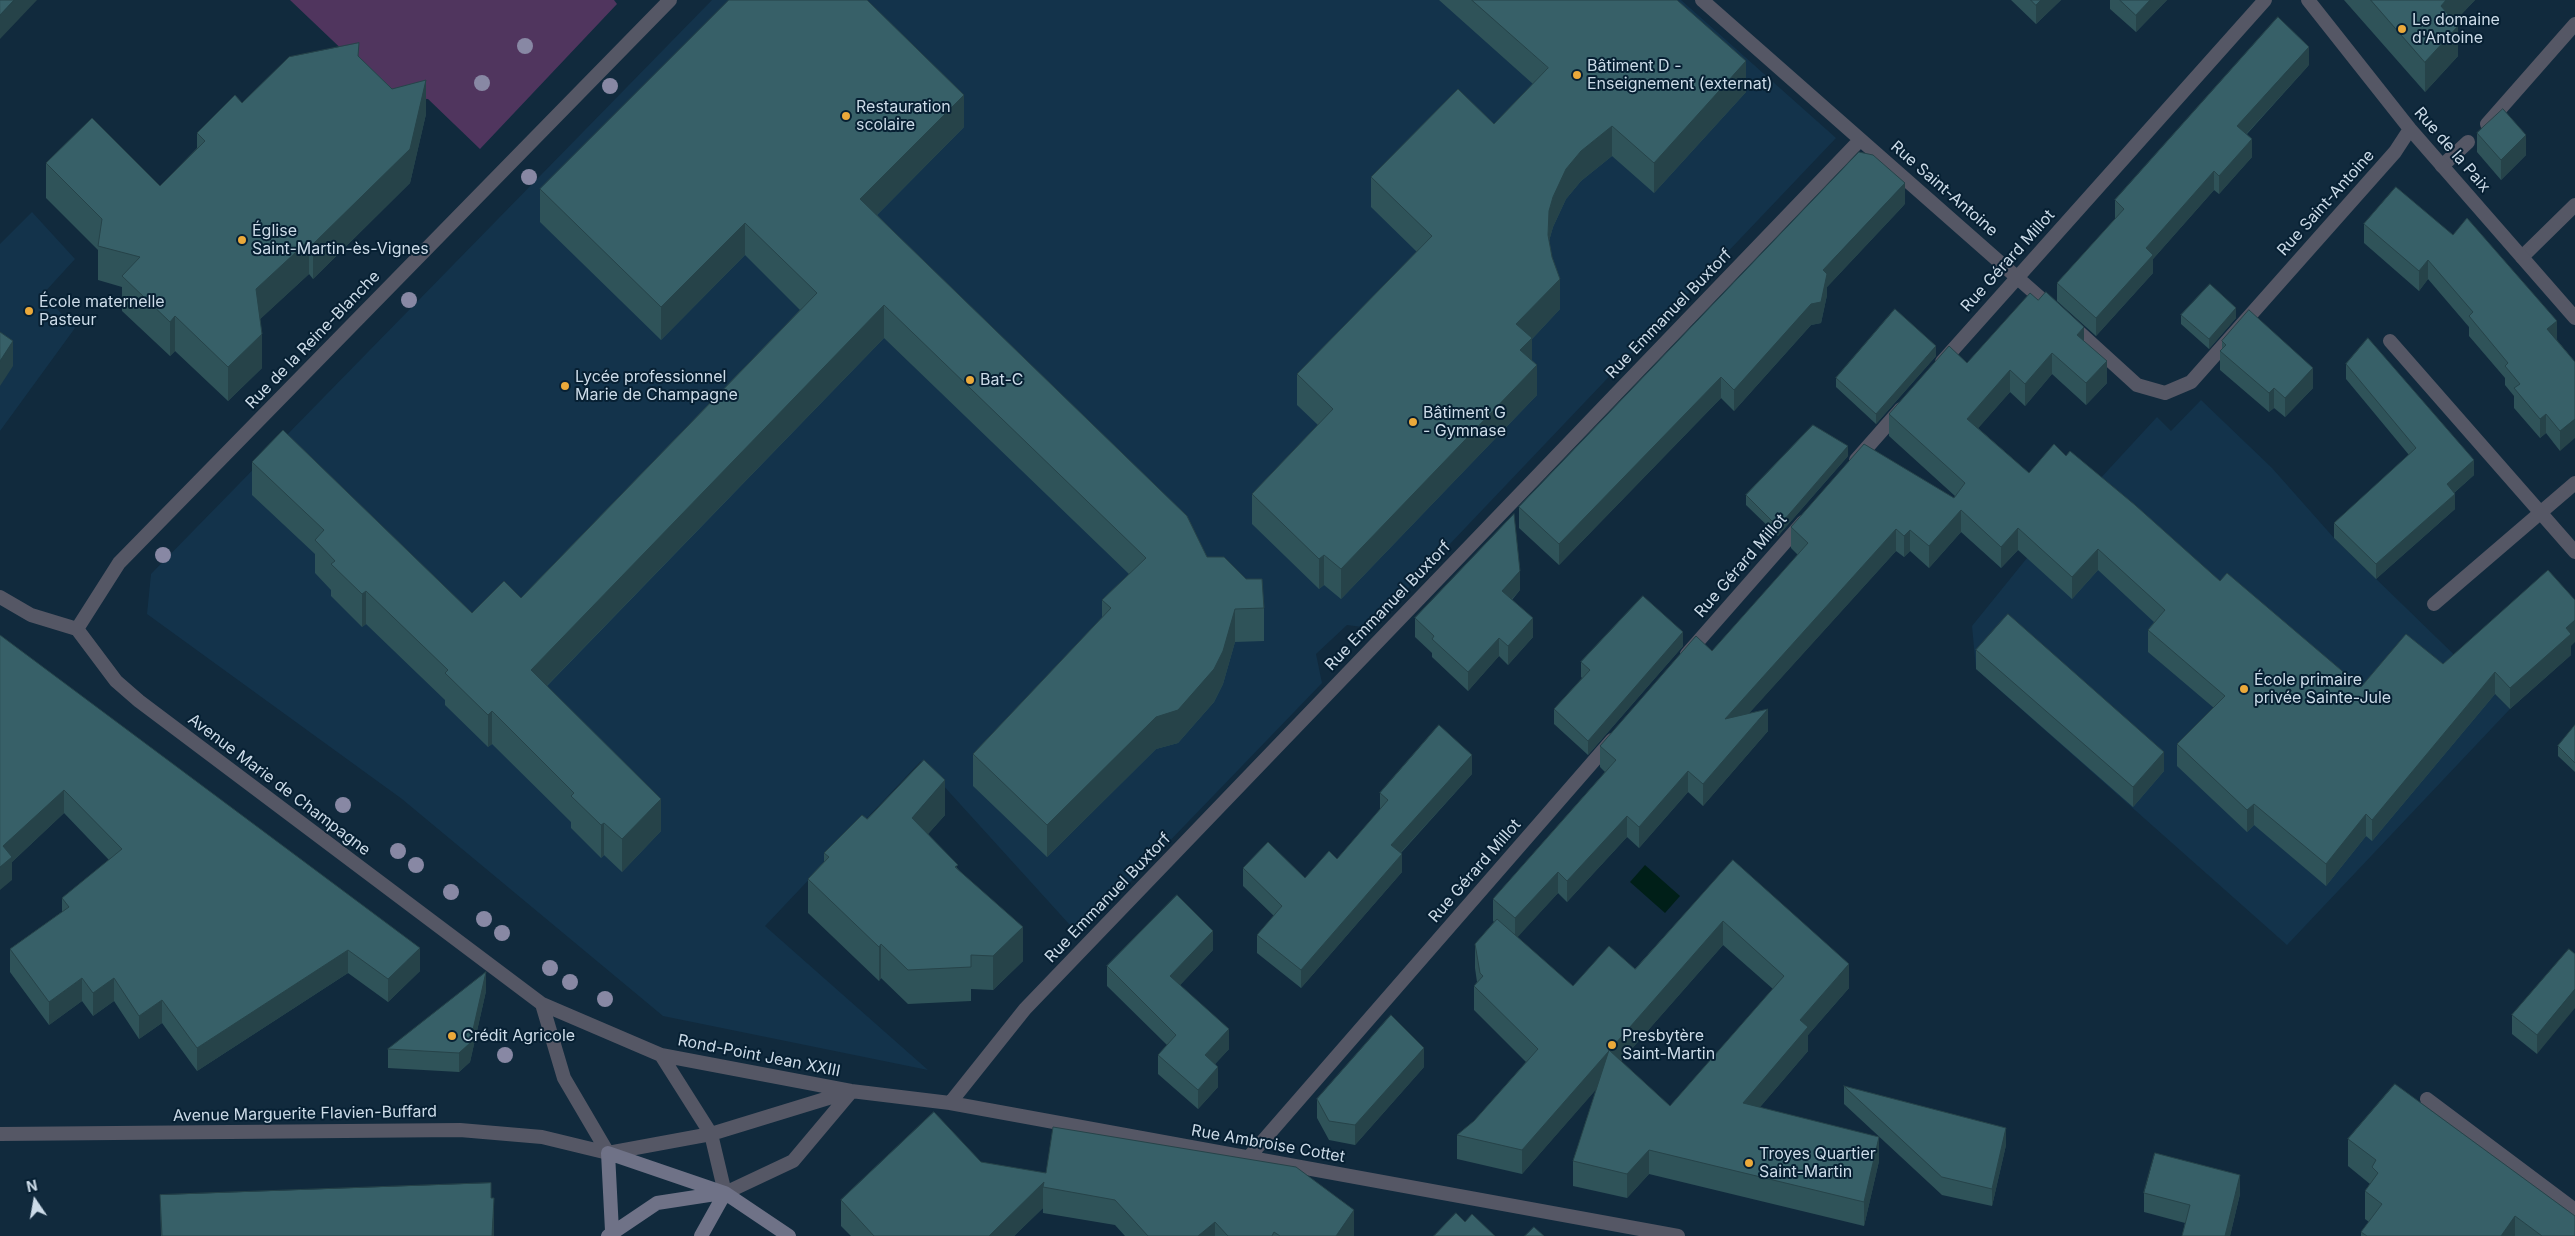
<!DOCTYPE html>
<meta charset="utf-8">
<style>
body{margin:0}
#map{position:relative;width:2575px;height:1236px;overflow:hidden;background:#112a3d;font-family:Inter,sans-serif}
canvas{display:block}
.north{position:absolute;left:10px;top:1176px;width:50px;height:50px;-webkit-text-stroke:4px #072033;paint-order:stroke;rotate:348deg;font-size:14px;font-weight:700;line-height:20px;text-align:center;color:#ccdbe8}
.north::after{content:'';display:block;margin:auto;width:18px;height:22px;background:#ccdbe8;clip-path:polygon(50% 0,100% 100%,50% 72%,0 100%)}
</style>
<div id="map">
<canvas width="2575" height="1236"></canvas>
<div class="north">N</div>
</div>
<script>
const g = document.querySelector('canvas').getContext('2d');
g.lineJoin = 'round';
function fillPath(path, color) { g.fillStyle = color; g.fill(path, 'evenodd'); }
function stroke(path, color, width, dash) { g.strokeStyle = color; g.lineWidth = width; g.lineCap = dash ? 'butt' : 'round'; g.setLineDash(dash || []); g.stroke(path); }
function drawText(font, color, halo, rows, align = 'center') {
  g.font = font + ' Inter,sans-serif'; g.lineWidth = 4; g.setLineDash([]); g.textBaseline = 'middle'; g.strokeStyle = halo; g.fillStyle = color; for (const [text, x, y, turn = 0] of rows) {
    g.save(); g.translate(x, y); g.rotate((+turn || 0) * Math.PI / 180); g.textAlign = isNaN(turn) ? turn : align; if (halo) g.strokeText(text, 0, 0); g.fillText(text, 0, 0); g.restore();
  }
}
const built = new Path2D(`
 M712,0H1681L1836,138L1370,628L1347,625L1316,654L1322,683L1079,935L921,761L765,926L928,1070L663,1016L402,799L147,614L151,574Z
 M32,212L75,259L43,294L75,328L0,431V244Z
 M2201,400L2272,468L2334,538L2510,709L2287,945L1976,669L1972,626L2027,558L2157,417L2171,431Z`);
const green = new Path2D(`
 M290,0H614L617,4L480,149L428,99L393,98Z`);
const water = new Path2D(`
 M1645,865L1680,896L1665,913L1630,882Z`);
const service = new Path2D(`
 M2487,124L2575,24
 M2442,166L2468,142
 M2522,257L2575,205
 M2427,1099L2575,1210`);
const minor = new Path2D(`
 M1702,0L2054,310
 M2308,0L2410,129L2575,318
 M2070,324L2137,385L2165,393L2191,382L2395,152L2410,129
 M2390,341L2575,552
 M1942,362L2265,0
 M1856,460L1901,409
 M0,597L31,615L77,629L116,681L139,701L542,1004L661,1055L851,1091L950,1103L1678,1236
 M2434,604L2575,483
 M77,629L119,563L670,0
 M1687,654L1803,522
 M542,1004L564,1078L608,1153
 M661,1055L711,1134L725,1193L793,1161L851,1092
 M950,1103L1025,1009L1860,140
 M0,1134L460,1130L542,1137L608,1153L711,1134L848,1092
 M1248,1158L1612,740`);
const secondary = new Path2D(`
 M612,1231L608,1153L725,1193L789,1236
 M608,1236L657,1203L722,1193
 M701,1236L725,1193`);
const trees = [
 [525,46],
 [482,83],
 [610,86],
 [529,177],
 [409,300],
 [163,555],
 [343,805],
 [398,851],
 [416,865],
 [451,892],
 [484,919],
 [502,933],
 [550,968],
 [570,982],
 [605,999],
 [505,1055]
];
const wall = new Path2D(`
 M1439,0H1677L1746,92L1654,193L1612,156L1581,181L1566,199L1553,227L1549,241L1560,309L1532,339V361L1537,395L1341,599L1324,585L1319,589L1252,524V494L1318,425L1297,405V374L1417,252L1371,207V177L1494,124L1533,84Z
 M2011,0H2061L2036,24Z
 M2110,0H2167L2136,32L2110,9Z
 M2344,0H2475L2455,21L2458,56L2425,92Z
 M359,57L392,89L426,114L410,183L313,279L309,274L260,319L262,368L228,401L175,351L170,356L122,311V287L98,280V250L46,198V163L160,186L197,148V133L242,103Z
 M2309,65L2247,134L2252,157L2219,194L2214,190L2153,259V273L2096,336L2057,301V283L2115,219V200Z
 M964,127L877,215L1207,557L1264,608V641L1235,642L1223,684L1214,702L1178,743L1156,749L1047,857L973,786V754L1102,618V600L1129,574L884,338L547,686L661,831L622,872L604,855L601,858L571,828V822L492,744L488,747L445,705V700L366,624L362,627L331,596V590L315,573V554L252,495V462L472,613L521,598L800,310L745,255L661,340L540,222V189Z
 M2477,133L2526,155L2501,180L2477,152Z
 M2396,187L2557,340L2575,362L2560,451L2546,433L2540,438L2514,408V396L2505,385V378L2469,336V327L2428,279L2419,291L2364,243V224Z
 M1905,204L1827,287V295L1821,323L1811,325L1734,411L1721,398L1559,565L1519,528V507Z
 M2181,315L2236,318L2209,349L2181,324Z
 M2084,341L2107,383L2086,405L2052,374L2025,406L2010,392L1978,428L2029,473L2066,456L2220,581L2361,687L2443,664L2571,646V655L2510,709L2495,694L2372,841L2366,836L2326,886L2254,825L2247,832L2177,766V744L2214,708L2148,652V630L2154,622L2098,570L2072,599L2018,550L2001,568L1961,532L1929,568L1910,551L1904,557L1896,551L1749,713L1768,731L1703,806L1688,792L1639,848L1627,837L1567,902L1558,893L1517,937L1573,986L1635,969L1733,860L1849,988L1808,1035V1051L1760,1107L1879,1161L1864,1226L1649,1174L1627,1198L1573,1186V1161L1597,1088L1522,1174L1457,1159V1135L1474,1121L1526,1062L1474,1010V986L1477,982L1475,968V944L1494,922L1493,921V899L1605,772L1600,767V746L1712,651L1798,555L1791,548V527L1954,498L1955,496L1889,436V414L1967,363ZM1723,945L1773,989L1670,1106L1621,1061Z
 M2222,341L2313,388L2285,417L2274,408L2269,412L2220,370V351L2222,349Z
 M1936,356L1876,424L1836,387V378Z
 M2346,364L2474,475L2454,493L2455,509L2376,579L2334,538V523L2409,455L2346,379Z
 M1848,456L1778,536L1746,505V495Z
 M1520,590L1512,600L1533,637L1508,665L1499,656L1468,691L1432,657V653L1415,637V618Z
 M0,635L420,971L388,1002L348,973L197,1071L162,1023L139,1039L114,1001L93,1016L82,1001L49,1025L10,972V949L62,912V898L109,860L64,813L12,862V880Z
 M1683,646L1588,755L1554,724V709L1582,678L1581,677V662Z
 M1976,650L2164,771L2133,807L1976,669Z
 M2575,725V772L2558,756V746Z
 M1472,774L1401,853L1402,872L1301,988L1257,953V935L1274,916L1243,886V868L1305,878L1337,859L1380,810V793Z
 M945,815L928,834L958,869L1023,961L993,990L971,989V1001L908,1004L881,978L879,981L808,913V879L824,862V853L867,819Z
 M2569,949L2537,1054L2512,1034V1015Z
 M1213,950L1180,985L1229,1049L1215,1064L1218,1087L1198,1109L1158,1074V1055L1167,1045L1107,986V966Z
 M486,991L470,1062L459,1072L388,1068V1049Z
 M1424,1067L1355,1145L1329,1140L1317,1118V1099Z
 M1844,1086L2006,1145L1992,1206L1942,1195L1844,1104Z
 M2348,1139L2575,1236H2361V1232L2369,1222L2365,1219V1191L2370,1184L2348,1166Z
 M981,1162L1354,1235V1236H1125L1115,1225L1043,1213V1208L1014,1236H851L841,1226V1200Z
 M2144,1193L2240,1194L2230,1236H2182L2185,1223L2144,1212Z
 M160,1195L494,1236H161Z`);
const shadedWall = new Path2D(`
 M14,0H37L0,39V15Z
 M2041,0H2061L2036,24V5Z
 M2150,0H2167L2136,32V15Z
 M2446,0H2475L2441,36V6Z
 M2458,26V56L2425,92V62Z
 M2309,47V65L2237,144V126Z
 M1746,61V92L1654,193V163Z
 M426,80V114L410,183L313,279V244Z
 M964,95V127L860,232V199Z
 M1612,126V156L1581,181L1566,199L1553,227L1549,241L1548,235L1549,211L1553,197L1566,169L1581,151Z
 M2526,135V155L2501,180V160Z
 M2252,139V157L2219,194V176Z
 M2214,171V190L2153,259V273L2096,336V318L2146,248Z
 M1905,183V204L1827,287V295L1821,323L1811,325L1734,411V390L1823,270Z
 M745,223V255L661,340V307Z
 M309,240V274L256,323V289Z
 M2428,260V279L2419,291V271Z
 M1560,279V309L1532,339V368L1520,380L1516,324Z
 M884,305V338L531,702V670Z
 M2236,308V318L2209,349V339Z
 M175,316V351L170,356V322Z
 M2557,321V341L2547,329Z
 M2084,327V349L2077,335Z
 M262,334V368L228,401V367Z
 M13,341V366L0,386V361Z
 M1936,346V356L1876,424V414Z
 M2052,353V374L2025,406V384Z
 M2107,361V383L2086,405V383Z
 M1537,365V395L1341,599V569Z
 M2313,368V388L2285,417V398Z
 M2010,370V392L1967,441V419Z
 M1721,377V398L1559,565V544Z
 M2274,388V408L2269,412V393Z
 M2546,414V433L2540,438V419Z
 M2575,419V438L2560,451V431Z
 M1848,446V456L1778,536V527Z
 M2474,460V475L2447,499V484Z
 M2455,494V509L2376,579V564Z
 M1961,510V532L1929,568V546Z
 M2018,528V550L2001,568V547Z
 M1896,529V551L1725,740V719Z
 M1910,530V551L1904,557V536Z
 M2098,549V570L2072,599V577Z
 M1324,555V585L1319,589V559Z
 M1520,571V590L1502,610V591Z
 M366,591V624L362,627V594Z
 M1235,609V642L1223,684L1214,702L1178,743L1156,749L1047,857V825Z
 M1533,618V637L1508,665V646Z
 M2575,620V642L2571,646V655L2510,709V688L2566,628Z
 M1683,632V646L1588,755V741Z
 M1499,638V656L1468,691V672Z
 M2495,672V694L2372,841V820Z
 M1768,709V731L1703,806V784Z
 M492,711V744L488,747V715Z
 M2164,752V771L2133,807V787Z
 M1472,755V774L1391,863V845Z
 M1688,771V792L1639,848V827Z
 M945,780V815L912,852V818Z
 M64,790V813L12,862V880L0,890V867L3,846Z
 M661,799V831L622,872V839Z
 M2254,804V825L2247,832V810Z
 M2366,814V836L2326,886V864Z
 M1627,816V837L1567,902V881Z
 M604,823V855L601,858V825Z
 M1402,854V872L1301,988V970Z
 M1558,872V893L1515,940V918Z
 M1723,921V945L1522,1174V1150Z
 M1023,927V961L993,990V956Z
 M1213,931V950L1170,996V976Z
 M881,944V978L879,981V947Z
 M420,948V971L388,1002V979Z
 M348,950V973L197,1071V1048Z
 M1849,964V988L1808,1035V1051L1743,1127V1103L1800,1020Z
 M486,972V991L470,1062L459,1072V1053Z
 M82,978V1001L49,1025V1002Z
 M114,978V1001L93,1016V993Z
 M2575,989V1008L2537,1054V1035Z
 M162,1000V1023L139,1039V1016Z
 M1229,1029V1049L1205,1075V1055Z
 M1424,1048V1067L1355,1145V1125Z
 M1218,1067V1087L1198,1109V1090Z
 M2006,1128V1145L1992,1206V1189Z
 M1879,1137V1161L1864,1226V1202Z
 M1649,1150V1174L1627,1198V1174Z
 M2240,1175V1194L2230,1236H2225Z
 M1044,1182L1043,1187V1208L1014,1236H989Z
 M494,1198V1236H492Z
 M1354,1210V1236H1336Z
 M2515,1216V1236H2501Z
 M1215,1222V1236H1198Z`);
const building = new Path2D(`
 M0,0H14L0,15Z
 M729,0H867L964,95L860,199L1187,516L1207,557H1224L1246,579H1262L1264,608L1235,609L1223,651L1214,669L1178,710L1156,717L1047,825L973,754L1111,608L1102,600L1146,558L884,305L531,670L661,799L622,839L604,823L601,825L571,796L574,793L492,711L488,715L445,673L448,670L366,591L362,594L331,564L335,561L315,540L324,530L252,462L283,430L472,613L504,581L521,598L817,293L745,223L661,307L540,189Z
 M1472,0H1677L1746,61L1654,163L1612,126L1581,151L1566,169L1553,197L1549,211L1548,235L1552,257L1560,279L1516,324L1532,338L1520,350L1537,365L1341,569L1324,555L1319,559L1252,494L1333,409L1297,374L1432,236L1371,177L1458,89L1494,124L1548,68Z
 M2031,0H2041L2036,5Z
 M2120,0H2150L2136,15Z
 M2371,0H2446L2441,6L2458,26L2425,62Z
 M2278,17L2309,47L2237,126L2252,139L2219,176L2214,171L2146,248L2153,255L2096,318L2057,283L2124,209L2115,200Z
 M359,43L358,56L392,89L426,80L410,149L313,244L309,240L256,289L262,334L228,367L175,316L170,322L122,276L140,257L98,246L102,219L46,163L92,118L160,186L205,141L197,133L235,95L242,103L289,57Z
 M2503,109L2526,135L2501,160L2477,133Z
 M1859,152L1873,155L1905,183L1823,270L1827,274L1821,302L1811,304L1734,390L1721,377L1559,544L1519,507Z
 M2396,187L2453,235L2467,218L2557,321L2547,329L2575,362V419L2560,431L2546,414L2540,419L2514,388L2520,384L2505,366L2508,363L2469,316L2473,312L2428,260L2419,271L2364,224Z
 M2210,284L2236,308L2209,339L2181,315Z
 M2046,292L2084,327L2077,335L2107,361L2086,383L2052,353L2025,384L2010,370L1967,419L2029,473L2054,444L2066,456L2070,451L2135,505L2220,581L2227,573L2361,687L2406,634L2443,664L2548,570L2575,600V620L2566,628L2571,634L2510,688L2495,672L2372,820L2366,814L2326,864L2254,804L2247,810L2177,744L2225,696L2148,630L2165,610L2098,549L2072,577L2018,528L2001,547L1961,510L1929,546L1910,530L1904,536L1896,529L1725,719L1768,709L1703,784L1688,771L1639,827L1627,816L1567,881L1558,872L1515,918L1493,899L1616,760L1600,746L1696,636L1712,651L1808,543L1791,527L1864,444L1954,498L1965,483L1889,414L1949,346L1967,363L2030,293L2038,300Z
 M1895,309L1936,346L1876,414L1836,378Z
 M2249,310L2313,368L2285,398L2274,388L2269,393L2220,351L2226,345L2222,341Z
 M0,332L13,341L0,361Z
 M2368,338L2474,460L2447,484L2455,494L2376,564L2334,523L2416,448L2346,364Z
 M1813,425L1848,446L1778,527L1746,495Z
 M1514,514L1520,571L1502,591L1533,618L1508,646L1499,638L1468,672L1432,639L1434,636L1415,618Z
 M1643,596L1683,632L1588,741L1554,709L1590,670L1581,662Z
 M2008,614L2164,752L2133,787L1976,650Z
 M0,635L420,948L388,979L348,950L197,1048L162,1000L139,1016L114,978L93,993L82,978L49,1002L10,949L69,907L62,898L122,849L64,790L3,846L12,857L0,867Z
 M1439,725L1472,755L1391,845L1402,854L1301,970L1257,935L1282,906L1243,868L1268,842L1305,878L1329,851L1337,859L1388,800L1380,793Z
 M2575,725V763L2558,746Z
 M924,760L945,780L912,818L958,865L955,867L1023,927L993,956L971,955V967L908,970L881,944L879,947L808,879L829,857L824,853L862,815L867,819Z
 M1733,860L1849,964L1800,1020L1808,1027L1743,1103L1879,1137L1864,1202L1649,1150L1627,1174L1573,1161L1609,1050L1670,1106L1784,976L1723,921L1522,1150L1457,1135L1474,1121L1538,1049L1474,986L1483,976L1480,973L1475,944L1497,919L1573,986L1609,946L1635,969Z
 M1177,895L1213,931L1170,976L1229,1029L1205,1055L1218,1067L1198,1090L1158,1055L1176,1035L1107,966Z
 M2569,949L2575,954V989L2537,1035L2512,1015Z
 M486,972L470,1043L459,1053L388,1049Z
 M1391,1015L1424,1048L1355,1125L1329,1121L1317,1099Z
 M2395,1084L2575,1216V1236H2542L2515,1216L2501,1236H2367L2361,1232L2382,1204L2365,1191L2378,1173L2372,1167L2376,1160L2348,1139Z
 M1844,1086L2006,1128L1992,1189L1942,1177Z
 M934,1112L981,1162L1046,1173L1053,1127L1296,1167L1354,1210L1336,1236H1280L1274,1232L1272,1236H1228L1215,1222L1198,1236H1148L1115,1200L1043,1187L1044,1182L989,1236H874L841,1200Z
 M2155,1153L2240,1175L2225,1236H2182L2190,1205L2144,1193Z
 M491,1183V1198H494L492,1236H162L160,1195Z
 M1456,1213L1465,1222L1472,1214L1495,1236H1434Z
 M1534,1227L1544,1236H1525Z`);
const markers = [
 [2402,29,5,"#eba93a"],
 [1577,75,5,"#eba93a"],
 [846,116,5,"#eba93a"],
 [242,240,5,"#eba93a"],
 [29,311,5,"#eba93a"],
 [970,380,5,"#eba93a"],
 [565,386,5,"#eba93a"],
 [1413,422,5,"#eba93a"],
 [2244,689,5,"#eba93a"],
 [452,1036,5,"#eba93a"],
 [1612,1045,5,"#eba93a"],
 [1749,1163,5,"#eba93a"]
];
const poiNames = [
 ["Le domaine",2412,20],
 ["d'Antoine",2412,38],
 ["Bâtiment D -",1587,66],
 ["Enseignement (externat)",1587,84],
 ["Restauration",856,107],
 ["scolaire",856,125],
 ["Église",252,231],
 ["Saint-Martin-ès-Vignes",252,249],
 ["École maternelle",39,302],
 ["Pasteur",39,320],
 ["Lycée professionnel",575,377],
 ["Marie de Champagne",575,395],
 ["Bat-C",980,380],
 ["Bâtiment G",1423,413],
 ["- Gymnase",1423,431],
 ["École primaire",2254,680],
 ["privée Sainte-Jule",2254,698],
 ["Crédit Agricole",462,1036],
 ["Presbytère",1622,1036],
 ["Saint-Martin",1622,1054],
 ["Troyes Quartier",1759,1154],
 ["Saint-Martin",1759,1172]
];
const streetNames = [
 ["Rue de la Paix",2452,150,49],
 ["Rue Saint-Antoine",1944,189,41],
 ["Rue Saint-Antoine",2326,203,-48],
 ["Rue Gérard Millot",2008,261,-48],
 ["Rue Emmanuel Buxtorf",1669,314,-46],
 ["Rue de la Reine-Blanche",313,340,-46],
 ["Rue Gérard Millot",1741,566,-49],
 ["Rue Emmanuel Buxtorf",1388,606,-46],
 ["Avenue Marie de Champagne",279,785,37],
 ["Rue Gérard Millot",1475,871,-49],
 ["Rue Emmanuel Buxtorf",1108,898,-46],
 ["Rond-Point Jean XXIII",759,1056,11],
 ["Avenue Marguerite Flavien-Buffard",305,1114,-1],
 ["Rue Ambroise Cottet",1268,1144,10]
];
fillPath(built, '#13334b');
fillPath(green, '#50355e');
fillPath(water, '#001f18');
stroke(service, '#555765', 14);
stroke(minor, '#555765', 14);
stroke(secondary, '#6f7287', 14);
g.fillStyle = '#8888a4';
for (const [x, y] of trees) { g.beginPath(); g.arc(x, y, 8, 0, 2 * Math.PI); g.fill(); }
fillPath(wall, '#2f5359');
fillPath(shadedWall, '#264349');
fillPath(building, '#376068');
stroke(building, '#264349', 1);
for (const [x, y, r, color] of markers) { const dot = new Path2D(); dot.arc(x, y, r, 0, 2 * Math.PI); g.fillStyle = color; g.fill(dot); stroke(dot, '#072033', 2); }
drawText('16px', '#ccdbe8', '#072033', poiNames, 'left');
drawText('16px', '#ccdbe8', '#072033', streetNames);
</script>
